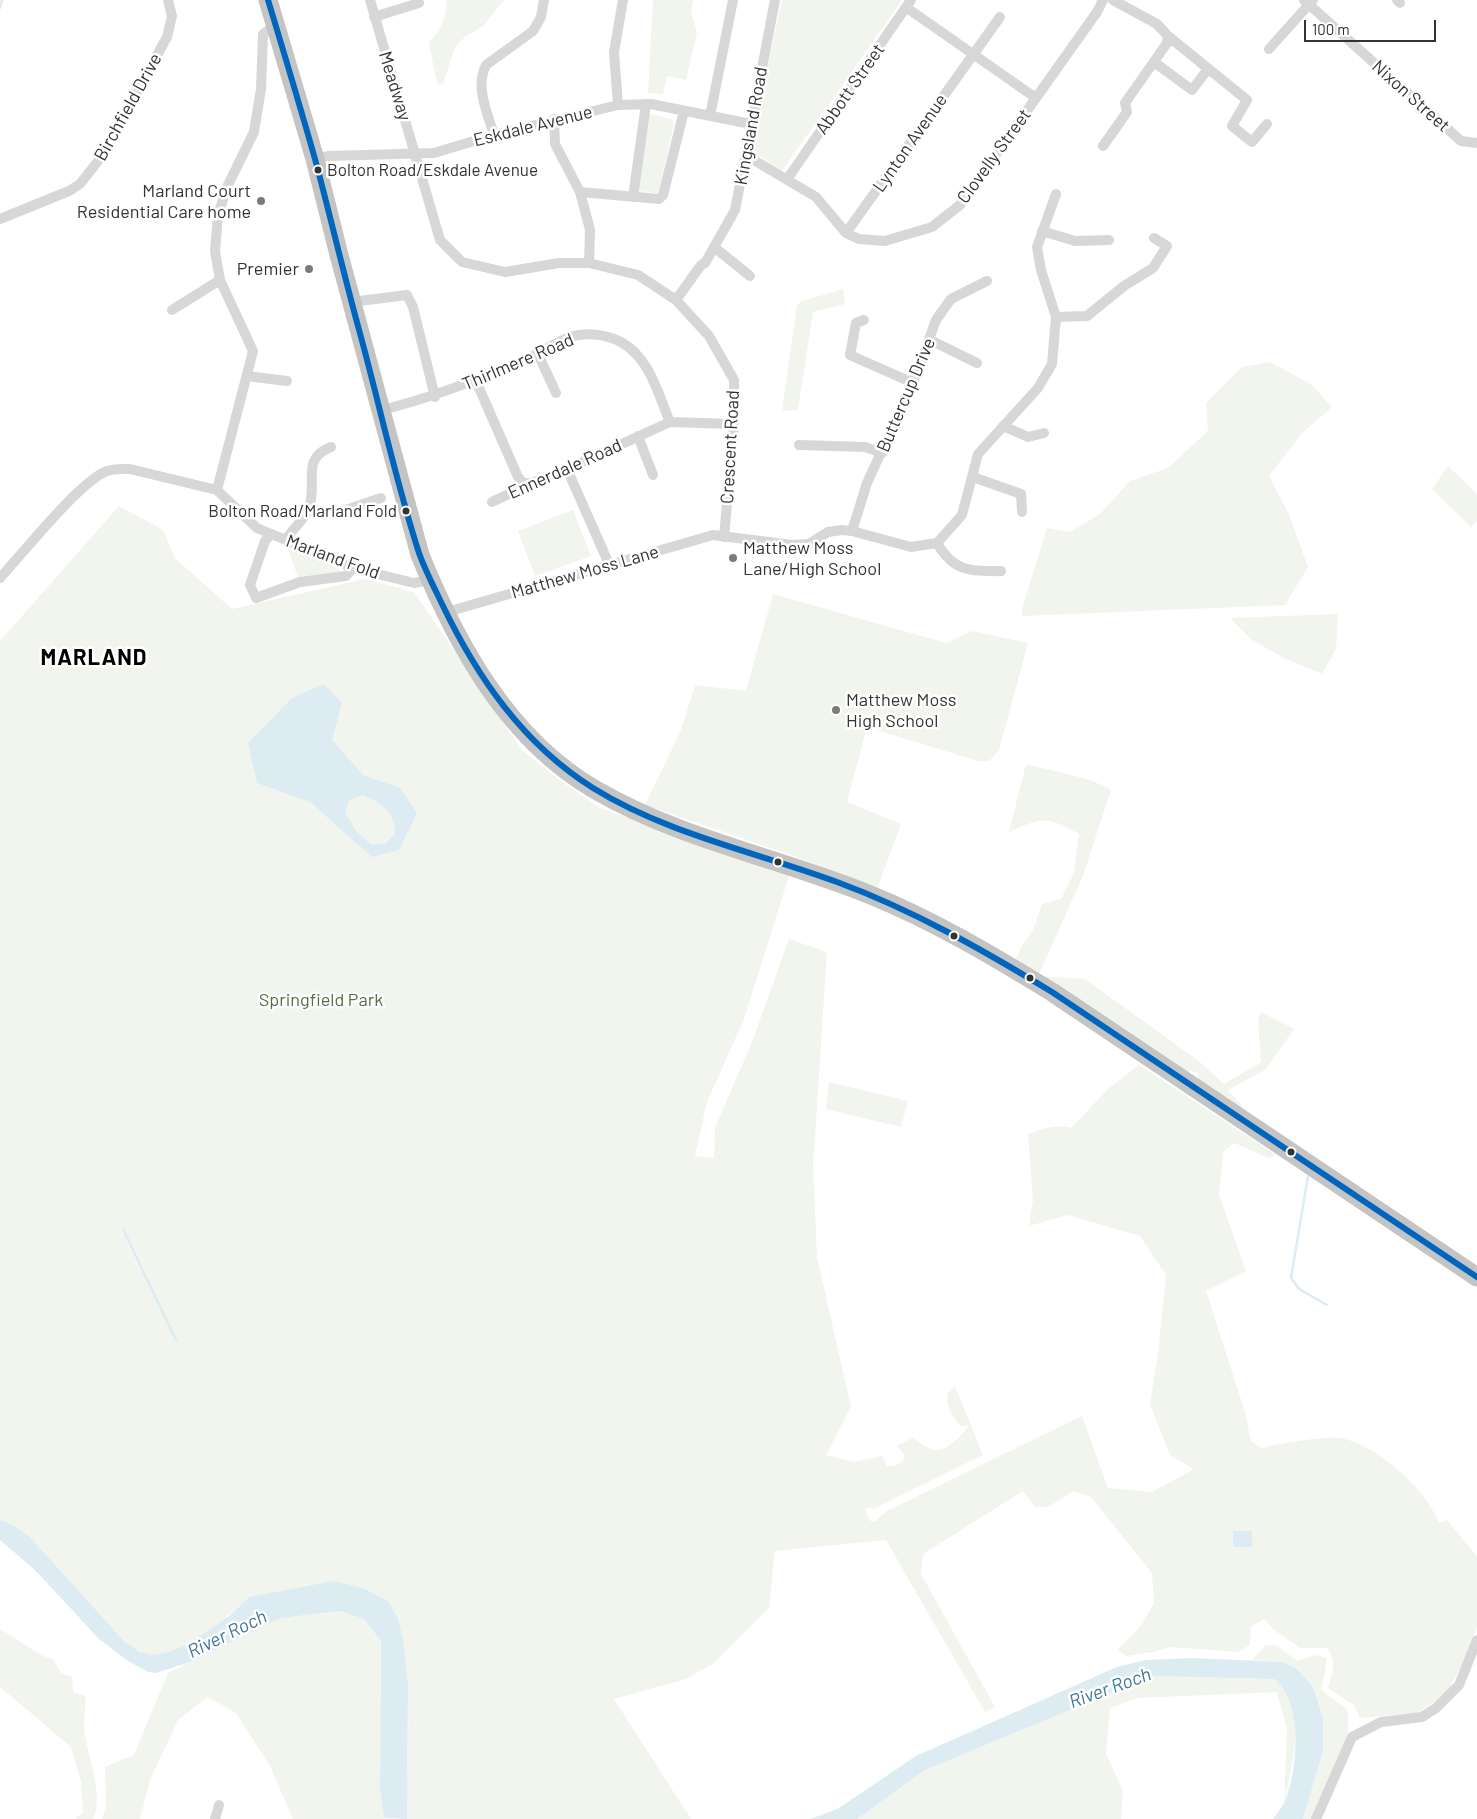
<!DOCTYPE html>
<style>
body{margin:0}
#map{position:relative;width:1477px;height:1819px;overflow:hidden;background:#fff;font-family:Barlow,sans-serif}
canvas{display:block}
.scale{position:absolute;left:1304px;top:20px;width:132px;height:22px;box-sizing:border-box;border:2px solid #333;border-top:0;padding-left:6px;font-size:15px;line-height:18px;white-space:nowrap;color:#333;-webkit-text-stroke:4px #fff;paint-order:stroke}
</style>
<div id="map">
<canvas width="1477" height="1819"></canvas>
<div class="scale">100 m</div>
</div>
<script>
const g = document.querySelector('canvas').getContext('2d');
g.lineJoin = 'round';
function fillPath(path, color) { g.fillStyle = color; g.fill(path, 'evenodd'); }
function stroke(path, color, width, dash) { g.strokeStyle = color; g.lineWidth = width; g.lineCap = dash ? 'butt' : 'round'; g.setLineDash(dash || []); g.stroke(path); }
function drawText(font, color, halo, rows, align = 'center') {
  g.font = font + ' Barlow,sans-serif'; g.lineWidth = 5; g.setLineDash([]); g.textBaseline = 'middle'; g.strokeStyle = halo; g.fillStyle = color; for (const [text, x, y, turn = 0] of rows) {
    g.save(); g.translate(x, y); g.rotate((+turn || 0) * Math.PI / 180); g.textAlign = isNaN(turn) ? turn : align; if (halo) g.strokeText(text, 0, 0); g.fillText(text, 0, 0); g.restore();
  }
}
const green = new Path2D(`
 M446,0H504L483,26L465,37L455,47L443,84H437L429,42C439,35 449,12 446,0Z
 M653,0H693L691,12L697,32L686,80L667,76L663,94L648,93Z
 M782,0H902L782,171L750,149Z
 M651,114L671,119L674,123L659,190L656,193L639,191L638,187L648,116Z
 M843,289L845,304L813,312L798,410L782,411L797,305L802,301Z
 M1270,362L1311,384L1332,407L1303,432L1269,476L1288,512L1308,567L1285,605L1022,616V609L1047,528L1070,532L1100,514L1130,481L1168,468L1208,431L1206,403L1242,367Z
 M1448,466L1477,494V521L1471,527L1432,489Z
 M119,506L163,530L175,558L232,609L365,579L414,592L522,750L558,779L598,807L789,876L744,1019L707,1102L695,1156L714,1158L715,1128L752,1042L789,939L827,952L813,1166L817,1257L851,1407L826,1455L854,1462L882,1456L887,1466H893L902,1462L905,1455L897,1446L913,1437C938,1461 950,1448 969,1426H961C951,1416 947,1408 947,1394L955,1386L983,1455L873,1509L869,1507L865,1510L870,1521H875L887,1511L1082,1416L1108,1488L1152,1492L1194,1469L1170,1455L1150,1404L1158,1354L1166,1275L1140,1236L1067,1215L1029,1226L1033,1200L1028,1134C1042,1129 1056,1124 1071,1128L1109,1088L1139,1065L1276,1155L1269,1158L1234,1143L1223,1152L1219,1195L1246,1271L1206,1291L1245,1412L1251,1441L1261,1448C1278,1444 1326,1435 1341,1438C1377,1445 1426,1489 1439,1523L1447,1520L1477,1556V1627L1463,1663L1446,1694L1417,1713L1360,1718L1354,1705L1328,1688C1332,1672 1338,1662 1327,1648H1300L1273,1629L1264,1619L1251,1627L1250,1645L1238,1652L1169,1647L1154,1652L1127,1656L1117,1650L1139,1628L1154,1604L1152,1573L1091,1497L1074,1491L1048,1507H1035L1023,1491L923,1554L921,1574L995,1707L985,1712L886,1540L775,1551L769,1608L713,1664L686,1679L614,1699L691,1819H407C406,1752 415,1683 397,1619L249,1597C228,1616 181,1659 151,1655C140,1653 133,1647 124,1641L29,1536L13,1525L0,1520V641Z
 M573,510L591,556L535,576L518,531Z
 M287,547L337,568L341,572L298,577Z
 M773,594L946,643L972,631L1028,643L999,750L989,761H978L867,727L847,802L901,824L877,889L791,855L645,805L681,730L695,685L746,691Z
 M1338,614L1336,649L1322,674L1284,658L1252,640L1230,618Z
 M1026,764L1091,780L1111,790L1083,876L1038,976L1085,979L1200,1062L1224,1084L1261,1062L1258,1019L1261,1012L1294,1029L1266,1069L1228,1090L1243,1107L1241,1110L1199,1082L1197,1072L1190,1071L1186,1073L1015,961L1021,947L1033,930L1042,904L1061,899L1074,873L1079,834C1046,816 1043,817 1009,832Z
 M829,1082L908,1101L901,1127L826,1109Z
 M340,1611L364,1619L381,1641L380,1790L384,1819H293L270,1766L236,1713L207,1697L178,1720L150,1780L140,1819H102L106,1806L105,1767L134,1755L168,1673L281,1618Z
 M0,1629L43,1656L53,1659L61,1673L72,1677L73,1692L86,1696C85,1706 84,1717 84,1727C86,1754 105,1794 93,1819H75L83,1812L81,1782L71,1747L0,1687Z
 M1266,1645H1275L1298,1661L1315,1655L1326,1658V1667L1321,1690L1348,1710V1734L1311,1819H1303L1323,1751L1283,1662L1252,1660Z
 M1152,1676L1274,1679C1308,1704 1293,1767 1284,1802L1287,1730L1277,1692L1137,1698L1110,1708L1106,1754L1123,1791L1121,1819H857L925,1770Z`);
const water = new Path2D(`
 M324,684L342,703L332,740L363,775L400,788L417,813L399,850L372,857L310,802L257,783L248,743L292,698ZM363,795C382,803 395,812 395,834L385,844H371L357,832L345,813L349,800Z
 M0,1520L13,1525L29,1536L124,1641L140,1652L153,1655L169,1652L187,1645L229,1616L249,1597L334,1581L363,1588L388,1601L398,1619L403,1639L408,1686L407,1819L384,1818L380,1790L381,1641L364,1619L340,1611L281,1618L190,1662L156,1673L148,1672L128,1661L99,1639L35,1570L0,1540Z
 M1233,1531H1252V1547H1233Z
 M1192,1658L1283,1662L1297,1669L1313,1687L1323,1719V1751L1303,1819H1273C1276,1814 1281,1809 1284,1803C1298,1773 1304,1700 1274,1679L1152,1676L925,1770L857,1819H811L839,1808L916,1756L1117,1667L1146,1660Z`);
const stream = new Path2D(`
 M0,8L2,0
 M1308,1176L1291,1278L1299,1289L1327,1305
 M123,1229L176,1340`);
const street = new Path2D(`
 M370,0L440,240L462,262L505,272L559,263H589L638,275L676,300L709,336L734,380V424L724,537
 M1304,0L1461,141L1477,143
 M1397,0L1400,3
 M907,8L1036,98
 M374,17L419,3
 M1168,36L1247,100L1232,126L1252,142L1267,124
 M1269,49L1313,0
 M1154,62L1192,90L1208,69
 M618,105L614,52L623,0
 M710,116L733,0
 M554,119L555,144L580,192L590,230L589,263
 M494,135C487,112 475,87 486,65L533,31L541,17L544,0
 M1103,146L1127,112L1125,103L1167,43L1168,36L1157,24L1113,0
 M747,156L816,197L846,233L859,239L885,241L932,227L960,205L1097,12L1103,0
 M315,159L328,156L434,153L494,135L618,105L651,104L751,124
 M788,178L911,0
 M580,192L659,199L663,195L684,111
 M633,197L646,104
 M0,219L69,191L80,184L102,156L167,37L172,16L168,0
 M1042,231L1075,241L1109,240
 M846,233L1000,17
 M714,247L750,276
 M676,300L701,265L705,263L735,210L775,0
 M351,302L407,295L413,307L435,397
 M172,310L220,280
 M1056,317L1087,316L1124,286L1153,268L1167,246L1154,238
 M864,320L856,323L850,355L913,383
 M930,340L977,363
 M538,354L556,393
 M247,376L287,381
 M476,381L518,477L523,483
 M382,410C431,398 475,381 522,361C538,355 558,340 573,336C589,332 607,335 621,342C650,358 658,394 670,422
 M1003,426L1028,437L1044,433
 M638,436L653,475
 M799,445L865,447L882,453
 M567,469L609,564
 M973,477L1021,494L1022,512
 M217,490L253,351L220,280L215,251L218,215L227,187L254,132L261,89L263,34L276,25
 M492,502L521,488L523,483H532L567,469L670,422L734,424
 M308,510L340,512L381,498
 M852,531L867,483L913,383L936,320L951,299L987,281
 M271,534L265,541L250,585L256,598L300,582L346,576L353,568
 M286,540C292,529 305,519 309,508C318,482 300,459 331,447
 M937,543C953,571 970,572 1001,571
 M0,578C23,553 80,481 107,471C114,468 123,469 130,469L217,490L257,528L353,568L414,583L430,580
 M447,612L713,535L792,545L809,544L828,532L842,530L852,531L911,547L937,543L962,515L978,454L1038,388L1052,364L1056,317L1041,270L1037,247L1056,194
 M215,1819L219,1805
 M1316,1819L1352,1737L1381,1722L1422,1717L1436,1708L1459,1685L1477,1640`);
const highway = new Path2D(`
 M268,0L315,159L339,255L420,555C457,645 507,738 594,789C677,838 779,858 868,894C933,920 993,956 1052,992L1477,1277`);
const bus1 = new Path2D(`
 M268,0C284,53 300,106 315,159C330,215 343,271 358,326C379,402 395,479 419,553C425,570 434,587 442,604C477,677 523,744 593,788C667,834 756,852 837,882C913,910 983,950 1052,992L1477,1277`);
const markers = [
 [318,170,4.5,"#333"],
 [261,201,5,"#7a7a7a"],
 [309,269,5,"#7a7a7a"],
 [406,511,4.5,"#333"],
 [733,558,5,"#7a7a7a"],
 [836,710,5,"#7a7a7a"],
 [778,862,4.5,"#333"],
 [954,936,4.5,"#333"],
 [1030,978,4.5,"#333"],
 [1291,1152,4.5,"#333"]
];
const busNames = [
 ["Bolton Road/Eskdale Avenue",327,170],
 ["Bolton Road/Marland Fold",397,511,"right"]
];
const streetNames = [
 ["Meadway",395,86,73],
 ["Abbott Street",850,89,-55],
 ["Nixon Street",1411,96,42],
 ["Birchfield Drive",128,107,-61],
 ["Eskdale Avenue",533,126,-14],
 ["Kingsland Road",751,126,-80],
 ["Lynton Avenue",910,143,-55],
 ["Clovelly Street",994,156,-54],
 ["Thirlmere Road",518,362,-23],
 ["Buttercup Drive",906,395,-67],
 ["Crescent Road",730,447,-87],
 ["Ennerdale Road",565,469,-24],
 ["Marland Fold",333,557,20],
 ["Matthew Moss Lane",585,572,-16]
];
const poiNames = [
 ["Marland Court",251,191],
 ["Residential Care home",251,212],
 ["Premier",299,269],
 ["Matthew Moss",743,548,"left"],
 ["Lane/High School",743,569,"left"],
 ["Matthew Moss",846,700,"left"],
 ["High School",846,721,"left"]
];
const parkNames = [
 ["Springfield Park",321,1000]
];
const waterNames = [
 ["River Roch",227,1634,-26],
 ["River Roch",1110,1688,-20]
];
const districtNames = [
 ["MARLAND",94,658]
];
fillPath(green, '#f1f5ed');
fillPath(water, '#ddebf3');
stroke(stream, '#ddebf3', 2.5);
stroke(street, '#d7d7d7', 10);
stroke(highway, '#c4c4c4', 19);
stroke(bus1, '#0065bd', 6);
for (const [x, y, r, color] of markers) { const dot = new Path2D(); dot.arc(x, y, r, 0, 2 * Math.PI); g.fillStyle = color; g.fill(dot); stroke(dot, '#fff', 2); }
drawText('17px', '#333', '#fff', busNames, 'left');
drawText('18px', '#333', '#fff', streetNames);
drawText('18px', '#333', '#fff', poiNames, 'right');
drawText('18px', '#56703f', '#fff', parkNames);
drawText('italic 19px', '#3f7597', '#fff', waterNames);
g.letterSpacing = '1px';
drawText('bold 22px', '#000', '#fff', districtNames);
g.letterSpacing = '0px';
</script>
